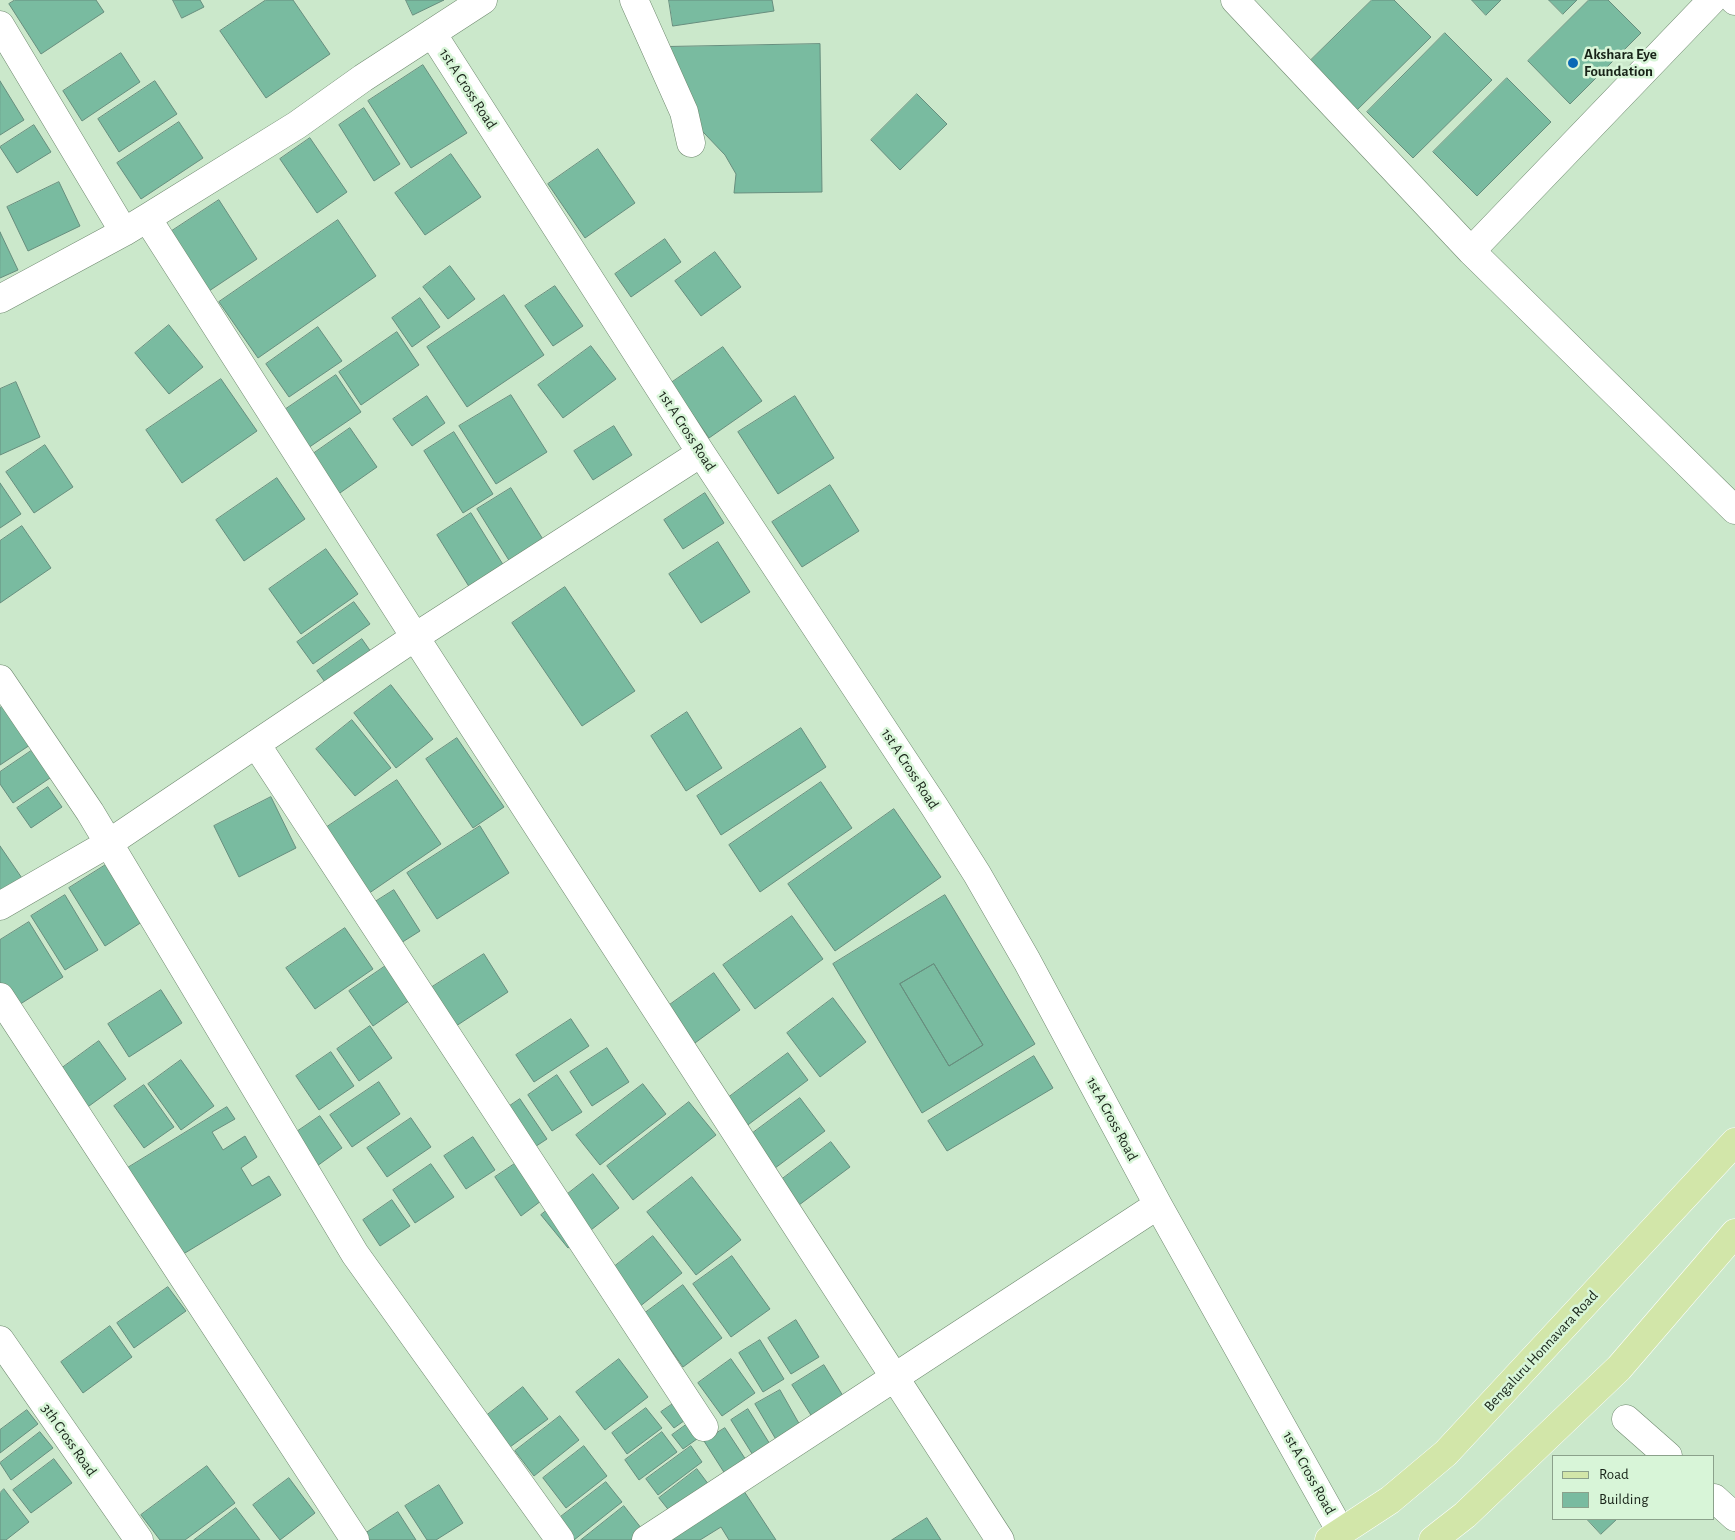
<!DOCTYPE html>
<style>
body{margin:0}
#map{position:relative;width:1735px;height:1540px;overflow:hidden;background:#cbe8cb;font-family:"Alegreya Sans",sans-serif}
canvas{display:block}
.legend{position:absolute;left:1552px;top:1455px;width:162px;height:65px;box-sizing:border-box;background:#d8f5d8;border:1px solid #8ba18b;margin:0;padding:6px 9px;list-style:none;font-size:15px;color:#182318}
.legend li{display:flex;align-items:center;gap:10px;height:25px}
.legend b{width:25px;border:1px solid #8ba18b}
</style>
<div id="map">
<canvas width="1735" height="1540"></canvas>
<ul class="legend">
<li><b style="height:6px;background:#d2e6a9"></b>Road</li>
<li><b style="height:14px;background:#79bba0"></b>Building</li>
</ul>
</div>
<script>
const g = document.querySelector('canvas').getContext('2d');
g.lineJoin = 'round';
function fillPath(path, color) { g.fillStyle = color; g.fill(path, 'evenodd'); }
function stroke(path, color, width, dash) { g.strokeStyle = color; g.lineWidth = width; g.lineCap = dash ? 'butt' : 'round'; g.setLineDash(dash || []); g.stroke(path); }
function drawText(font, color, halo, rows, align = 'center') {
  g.font = font + ' "Alegreya Sans",sans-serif'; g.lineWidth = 5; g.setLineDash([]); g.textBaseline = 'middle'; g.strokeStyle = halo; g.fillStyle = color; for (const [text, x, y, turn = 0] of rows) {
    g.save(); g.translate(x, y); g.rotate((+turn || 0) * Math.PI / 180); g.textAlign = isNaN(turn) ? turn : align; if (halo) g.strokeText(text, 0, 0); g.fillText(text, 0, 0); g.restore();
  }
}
const building = new Path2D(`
 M15,0H96L104,12L41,54L9,4Z
 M173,0H200L204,7L182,18Z
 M266,0H293L330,54L266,98L220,31Z
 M406,0H444L413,15Z
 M669,0H772L774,11L673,26Z
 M1372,0H1394L1431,37L1355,112L1307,64Z
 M1472,0H1501L1486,15Z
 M1549,0H1577L1563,14Z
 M1589,0H1608L1641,33L1570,104L1528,61Z
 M1445,33L1492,80L1413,158L1367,112Z
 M820,44L822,192L734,193L736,174L725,155L684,112L662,47Z
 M121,53L140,82L82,121L63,91Z
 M423,65L467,133L411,168L368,101Z
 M1507,78L1551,122L1477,196L1433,152Z
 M0,81L24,120L0,135Z
 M155,81L177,114L119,152L98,119Z
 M917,94L947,124L900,170L871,140Z
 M364,108L400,164L374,181L339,125Z
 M179,122L203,158L141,199L117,163Z
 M34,125L51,152L17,173L0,147Z
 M310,138L347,192L317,213L280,159Z
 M598,149L635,203L585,238L548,184Z
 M451,154L481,197L425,235L395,193Z
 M59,182L80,226L28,251L7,207Z
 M219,200L257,259L191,303L152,244Z
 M338,220L376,276L258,358L219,302Z
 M0,232L18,270L0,278Z
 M665,239L681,262L631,297L615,274Z
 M715,252L741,287L701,316L675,281Z
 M450,266L475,299L448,319L423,287Z
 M555,286L583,326L553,346L525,306Z
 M504,295L544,355L467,407L427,347Z
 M420,298L440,327L412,347L392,318Z
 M169,325L203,367L169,394L135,353Z
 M318,327L342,361L289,397L266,364Z
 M397,332L419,365L361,405L339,372Z
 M591,346L616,379L563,418L538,385Z
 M723,347L762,401L709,438L671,383Z
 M336,375L361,412L308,448L283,411Z
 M221,379L257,431L182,483L146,430Z
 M16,382L40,437L0,455V389Z
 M511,395L547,452L496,484L459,426Z
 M427,396L445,423L412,446L393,419Z
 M795,396L834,458L778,494L738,432Z
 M614,426L632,455L593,480L574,451Z
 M350,428L377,467L337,495L310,456Z
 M454,432L493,494L463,513L424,451Z
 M45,445L73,487L34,513L6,472Z
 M277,478L305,519L244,561L216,520Z
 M0,483L21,514L0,528Z
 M830,485L859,531L802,567L772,522Z
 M511,488L549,549L515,570L477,509Z
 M705,493L724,523L683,549L664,520Z
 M471,513L507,571L473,593L437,535Z
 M22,526L51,568L0,603V541Z
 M718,542L750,592L701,623L669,574Z
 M326,549L358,594L301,634L269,589Z
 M565,587L635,691L582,726L512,623Z
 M354,602L370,624L313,664L297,642Z
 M362,639L385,672L340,703L317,671Z
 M391,685L433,739L396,768L354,713Z
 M4,705L30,745L0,765V708Z
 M687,712L722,768L686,791L651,736Z
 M352,720L391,768L355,796L316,749Z
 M801,728L826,767L721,835L697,796Z
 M457,738L504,807L473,828L426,759Z
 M37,747L56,774L13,803L0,784V772Z
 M397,780L441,844L362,898L318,833Z
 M821,782L852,828L760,892L729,845Z
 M48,787L62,807L31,828L17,808Z
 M271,797L296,848L239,877L214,826Z
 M894,809L941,877L835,951L788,884Z
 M480,826L509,873L437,919L407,873Z
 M0,846L26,884L0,901Z
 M112,861L148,918L105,946L69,888Z
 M394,890L420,931L393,948L367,907Z
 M65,895L98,950L65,970L31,916Z
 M945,895L1035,1044L922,1113L833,964ZM934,964L983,1045L949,1066L900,984Z
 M792,916L823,959L755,1009L723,965Z
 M29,922L63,977L14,1008L0,985V940Z
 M345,928L373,969L315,1009L286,968Z
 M484,954L508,992L453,1028L429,989Z
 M934,964L983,1045L949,1066L900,984Z
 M387,965L410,1000L373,1026L349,991Z
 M714,973L740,1010L684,1051L657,1014Z
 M161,990L182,1023L129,1057L108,1024Z
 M833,998L866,1042L820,1077L787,1033Z
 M571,1019L589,1046L534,1082L516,1055Z
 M370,1026L392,1058L359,1081L337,1049Z
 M99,1041L126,1079L74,1117L47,1079Z
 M607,1048L629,1082L592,1106L570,1072Z
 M331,1052L354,1086L319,1110L296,1076Z
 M788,1053L808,1080L729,1139L709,1112Z
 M1034,1056L1053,1088L947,1151L928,1121Z
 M181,1060L214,1106L181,1130L148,1084Z
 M557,1075L582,1112L552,1131L528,1095Z
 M379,1082L400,1114L352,1147L330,1115Z
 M643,1084L666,1114L600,1165L576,1135Z
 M144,1085L174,1127L144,1148L114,1106Z
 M800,1098L825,1131L763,1177L738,1144Z
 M520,1099L547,1139L524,1154L498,1114Z
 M689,1102L716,1135L633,1200L607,1166Z
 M227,1107L235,1119L212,1132L223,1150L245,1136L257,1157L241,1168L252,1186L269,1176L281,1195L175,1259L121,1172Z
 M320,1116L342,1148L317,1166L295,1133Z
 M411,1118L431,1147L387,1177L367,1148Z
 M473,1137L495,1170L466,1189L444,1156Z
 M831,1142L850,1167L795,1208L777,1183Z
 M516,1163L541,1201L521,1216L495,1177Z
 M431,1164L454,1197L415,1223L393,1190Z
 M593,1174L619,1208L568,1248L541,1215Z
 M692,1177L741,1240L696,1275L647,1212Z
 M392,1200L410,1226L380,1246L363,1220Z
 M653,1236L682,1273L634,1311L605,1274Z
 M732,1256L770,1309L731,1337L693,1284Z
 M683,1285L722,1338L683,1367L645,1313Z
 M168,1287L186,1311L134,1348L117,1323Z
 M796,1320L819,1357L791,1374L768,1338Z
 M110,1326L132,1357L83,1393L61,1362Z
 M760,1340L784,1379L763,1392L739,1353Z
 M619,1359L648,1397L605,1430L576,1392Z
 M731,1359L755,1393L722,1416L698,1383Z
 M824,1365L848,1404L816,1423L792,1385Z
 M523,1387L548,1419L510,1447L486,1416Z
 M780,1390L805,1434L781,1448L755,1404Z
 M683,1397L695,1413L674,1428L661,1412Z
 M646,1408L662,1428L627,1454L612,1433Z
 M748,1409L773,1449L756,1460L731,1420Z
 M27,1410L38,1424L0,1453V1430Z
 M704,1412L715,1426L683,1449L672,1435Z
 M560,1416L579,1440L534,1476L515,1451Z
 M725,1428L748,1463L727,1477L704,1441Z
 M40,1432L53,1448L11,1480L0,1463Z
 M662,1432L677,1452L639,1480L625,1460Z
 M584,1446L607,1476L566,1508L543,1478Z
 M691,1446L702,1462L658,1495L646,1479Z
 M54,1459L72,1483L31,1513L13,1490Z
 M207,1466L235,1503L185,1540H160L141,1515Z
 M697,1469L709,1485L671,1513L659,1498Z
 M289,1478L315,1513L280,1540L253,1505Z
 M736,1479L776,1540H729L721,1527L700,1540H642Z
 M606,1482L622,1502L574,1540H569L554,1522Z
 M439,1485L463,1523L436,1540H427L405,1506Z
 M4,1489L29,1522L6,1540H0V1493Z
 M624,1506L645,1533L636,1540H581Z
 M236,1508L260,1540H194Z
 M398,1512L416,1540H355Z
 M927,1518L941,1540H892Z
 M1587,1519H1617L1601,1534Z`);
const minor = new Path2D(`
 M634,0L684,112L691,143
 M1235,0L1471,251L1735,510
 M1734,0L1735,1
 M0,25L124,232
 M432,33L701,453L934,806L977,874L1027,961L1158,1205L1341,1532
 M147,218L415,637L1000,1540
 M1471,251L1712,0
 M0,299L124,232L147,218L297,125L363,78L483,0
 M0,679L90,812L355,1254L560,1540
 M256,744L704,1427
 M0,906L109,843L415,637L701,453
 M0,997L355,1540
 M0,1340L139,1540
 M1626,1419L1668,1456
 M1714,1498L1735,1517
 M646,1540L1158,1205`);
const major = new Path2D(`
 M1329,1540L1390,1500L1446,1453L1735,1142
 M1433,1540L1465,1515L1619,1368L1735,1233`);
const markers = [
 [1573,63,6,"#0b68b5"]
];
const poiNames = [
 ["Akshara Eye",1584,54],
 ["Foundation",1584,71]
];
const streetNames = [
 ["1st A Cross Road",468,89,57],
 ["1st A Cross Road",687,431,57],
 ["1st A Cross Road",910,769,57],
 ["1st A Cross Road",1112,1119,62],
 ["Bengaluru Honnavara Road",1541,1351,-47],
 ["3th Cross Road",69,1440,55],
 ["1st A Cross Road",1309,1473,61]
];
fillPath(building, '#79bba0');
stroke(building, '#678e7e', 1);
stroke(minor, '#6f896f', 29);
stroke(major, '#fff', 29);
stroke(minor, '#fff', 28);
stroke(major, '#d2e6a9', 28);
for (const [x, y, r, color] of markers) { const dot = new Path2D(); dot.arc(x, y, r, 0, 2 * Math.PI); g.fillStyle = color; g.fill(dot); stroke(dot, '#d8f5d8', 2); }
drawText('bold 15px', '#182318', '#d8f5d8', poiNames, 'left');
drawText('15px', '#182318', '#d8f5d8', streetNames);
</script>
